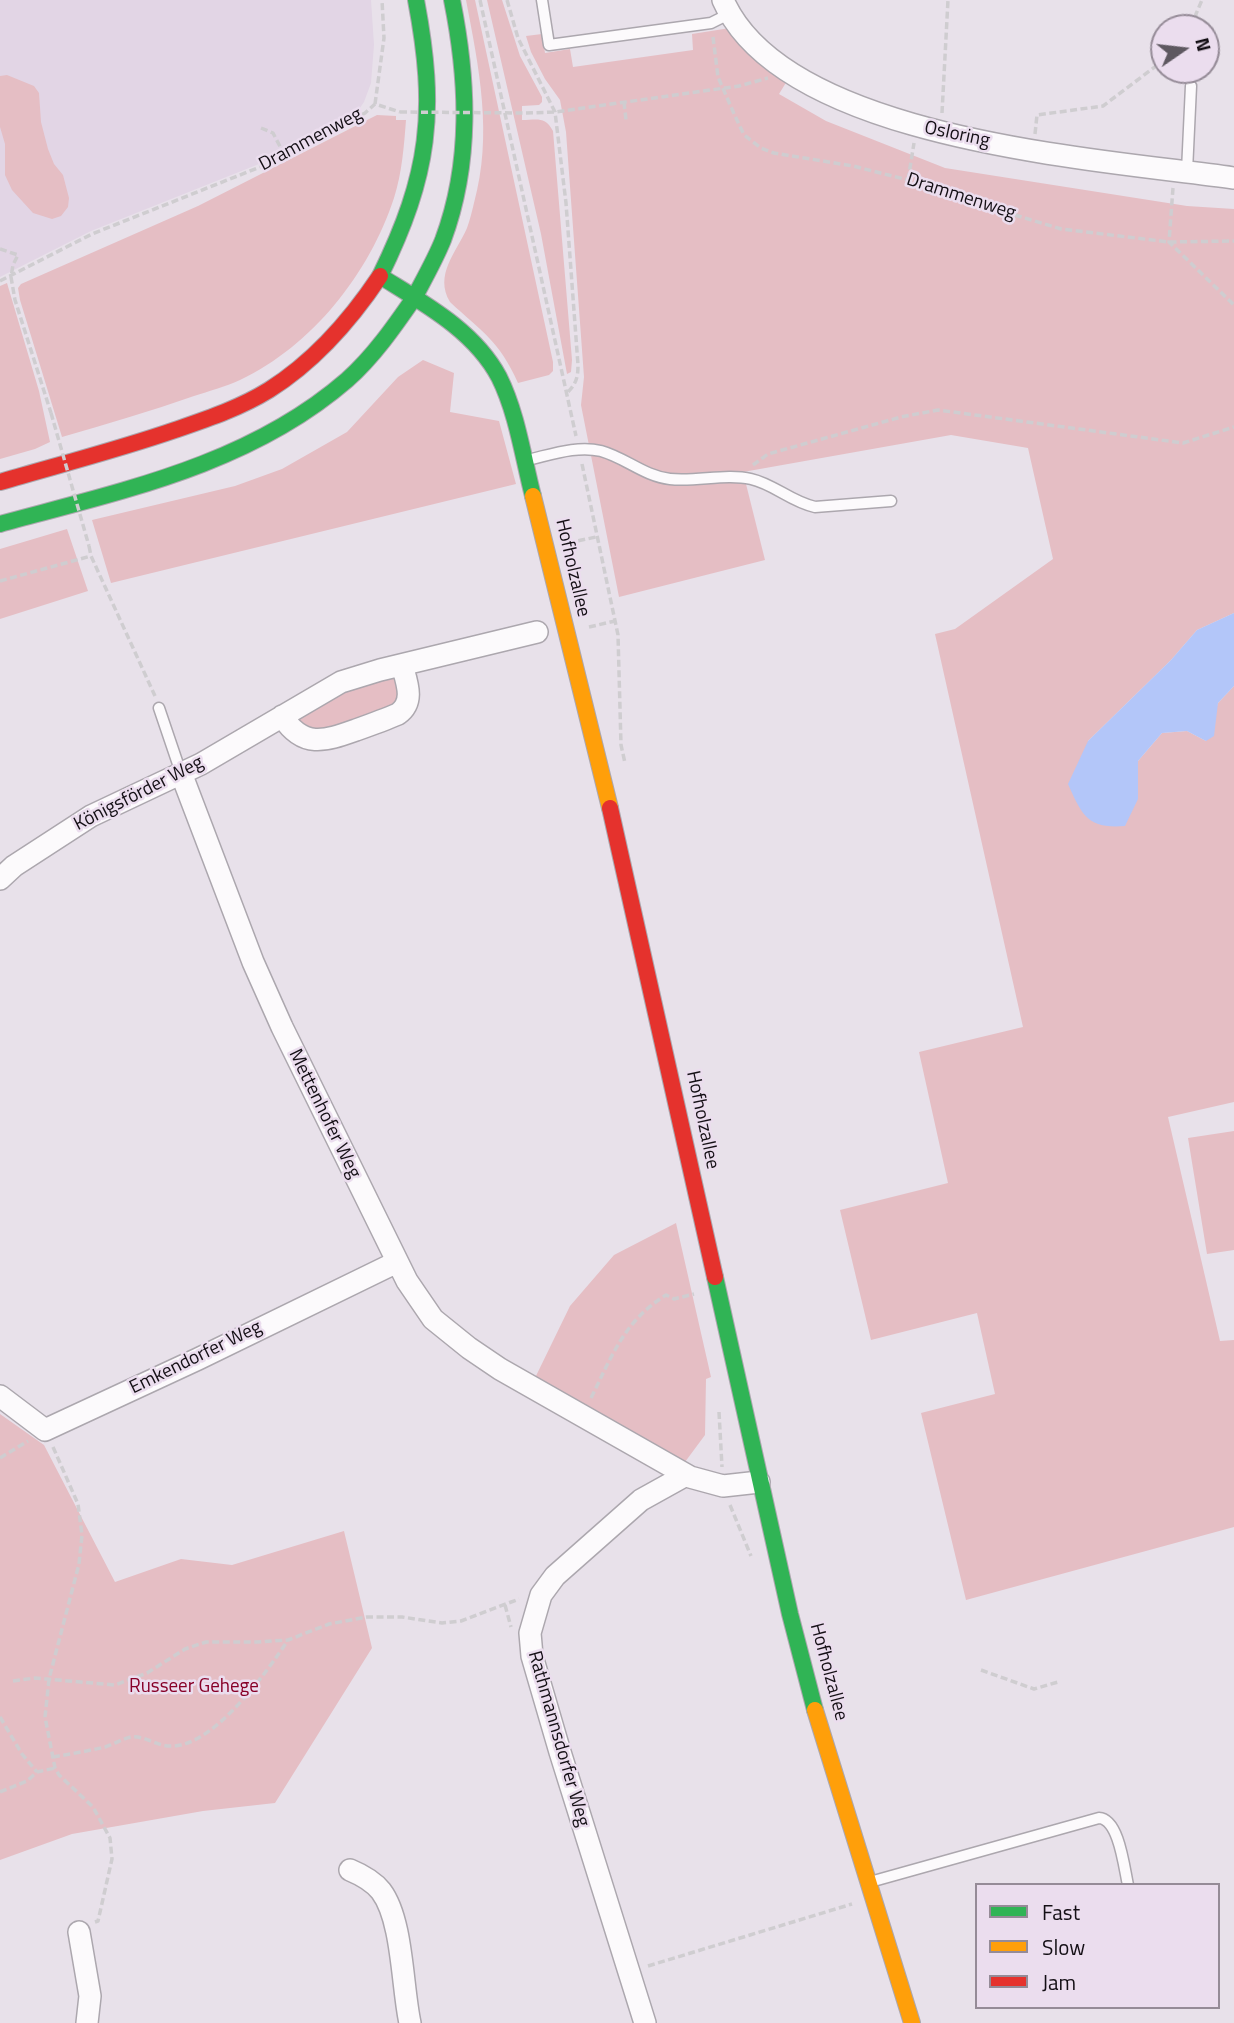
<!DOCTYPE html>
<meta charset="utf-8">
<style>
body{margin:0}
#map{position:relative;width:1234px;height:2023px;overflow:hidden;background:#e8e1ea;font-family:"Titillium Web",sans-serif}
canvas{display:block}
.legend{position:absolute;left:975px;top:1883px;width:245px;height:126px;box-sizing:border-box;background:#ebddee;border:2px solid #958b97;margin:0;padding:9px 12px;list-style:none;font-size:21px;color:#140f15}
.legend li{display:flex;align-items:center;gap:14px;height:35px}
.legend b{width:35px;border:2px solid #958b97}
.north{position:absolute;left:1150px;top:14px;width:70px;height:70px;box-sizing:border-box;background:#ebddee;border:2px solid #958b97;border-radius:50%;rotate:76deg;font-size:19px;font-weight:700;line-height:28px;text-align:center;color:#140f15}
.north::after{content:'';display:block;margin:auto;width:24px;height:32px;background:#5e5860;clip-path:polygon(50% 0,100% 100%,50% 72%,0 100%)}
</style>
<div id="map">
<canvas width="1234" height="2023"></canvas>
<ul class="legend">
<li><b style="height:9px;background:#30b455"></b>Fast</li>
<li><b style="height:9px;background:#ff9f0a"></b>Slow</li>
<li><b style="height:9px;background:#e5322d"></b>Jam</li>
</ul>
<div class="north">N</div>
</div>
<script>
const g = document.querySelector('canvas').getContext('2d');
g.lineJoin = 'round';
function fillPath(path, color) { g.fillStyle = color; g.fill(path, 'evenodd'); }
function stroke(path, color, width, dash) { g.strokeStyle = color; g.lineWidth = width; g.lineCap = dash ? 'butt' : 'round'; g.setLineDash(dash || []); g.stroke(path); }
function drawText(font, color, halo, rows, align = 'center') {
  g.font = font + ' "Titillium Web",sans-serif'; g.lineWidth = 5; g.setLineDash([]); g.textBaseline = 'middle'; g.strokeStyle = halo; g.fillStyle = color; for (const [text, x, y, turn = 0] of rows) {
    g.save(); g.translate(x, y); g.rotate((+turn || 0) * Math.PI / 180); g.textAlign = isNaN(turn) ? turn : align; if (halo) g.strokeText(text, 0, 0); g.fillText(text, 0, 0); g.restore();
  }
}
const built = new Path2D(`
 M0,0H371L374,45L371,83L364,102L355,115L331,129L269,160L91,231L0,277Z`);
const green = new Path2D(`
 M466,0H475L553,362V371L549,375L518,383C499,340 482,332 450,302C434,275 456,253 467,228C470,220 472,211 474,203C493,134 479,68 466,0Z
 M487,0H502L520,56L542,97V102L539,105L522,106V120C537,120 545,116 553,131L572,360L571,372L567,374L541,234Z
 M730,28L757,60L787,81L779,94L826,121L945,168L1187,206L1234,209V613L1197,630L1171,660L1088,741L1138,799V761L1162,733L1187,731L1206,741L1218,703L1234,686V1102L1168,1117L1220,1341L1234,1340V1527L966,1600L921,1413L995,1394L977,1313L871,1340L840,1210L948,1183L919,1052L1023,1027L935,634L955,629L1053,559L1028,448L951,435L743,472L765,560L619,597L581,405L584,377L566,132L560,100L545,79L531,52L526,36L542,34L545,53L570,49L573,67L693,50L692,34Z
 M7,75L34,86L39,93L41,122L48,149L54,164L63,175L69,198L68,207L61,216L52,219L33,213L12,190L5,175V144L0,127V76Z
 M377,115L396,116V120H406C404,146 402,173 394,198C369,274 312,346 240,380C225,387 209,391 194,396C151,411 107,424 62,437L20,300L18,288L21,284L198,206Z
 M7,283L39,391L50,442L35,449L0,459V286Z
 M423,360L454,373L450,412L499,421L516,484L111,583L92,520L235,486L282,469L347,432L398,377Z
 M67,529L88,591L0,619V549Z
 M397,677L400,704L320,734L299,722V717L353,686Z
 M1234,1131V1250L1207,1254L1188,1138Z
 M676,1223L711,1377L706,1379L705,1435L685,1462L535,1378L570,1306L614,1255Z
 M0,1414L44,1445L115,1582L181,1559L232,1565L344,1531L372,1648L275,1803L203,1811L72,1834L0,1860Z`);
const water = new Path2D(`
 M1234,613V686L1218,703L1214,736L1206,741L1187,731L1162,733L1138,761V799L1125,826C1087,829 1082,815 1068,784L1088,741L1171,660L1197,630Z`);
const path = new Path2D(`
 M480,0L576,436
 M507,0L518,38L555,112L566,203L578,365C578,378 576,384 567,393
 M1195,28L1196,14L1202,0
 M713,37L718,77L735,116L744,135L761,148L774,153L853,166L908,180L959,198L1061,229L1169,242L1234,241
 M624,102L626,120
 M375,104L384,38L382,0
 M526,113L555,112L739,86L768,78
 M942,113L948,0
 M261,128L273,133L285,156
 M1035,134L1037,115L1103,106L1164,60
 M908,180L914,143
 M1173,188L1169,242L1234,305
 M0,249L18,255L13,265L11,277L15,300L51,413
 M0,281L92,234L270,163L333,131L365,113L375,104L400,112
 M582,464L618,635L621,745L625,763
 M753,465L768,454L901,417L938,410L1183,443L1234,427
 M568,543L596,537
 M89,546L91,556L155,696
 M0,581L91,556
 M589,627L615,621
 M591,1398C612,1356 624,1321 666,1295L674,1299L694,1294
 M719,1412L722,1467
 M53,1447L78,1504L82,1535L79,1564L49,1679L45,1717L55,1768L59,1775L93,1807L110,1838L112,1859L98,1921L95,1922
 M0,1458L28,1441
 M730,1505L751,1556
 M505,1605L511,1627
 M981,1670L1034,1689L1058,1682
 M13,1681L35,1678L115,1685L147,1673L185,1649L206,1642H257L288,1640L329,1624L367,1617H402L442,1623L461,1621L519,1599
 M0,1717L22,1754L37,1772
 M53,1757C70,1754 88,1751 105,1747C114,1744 122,1739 131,1737C144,1735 158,1747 172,1746C214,1746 267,1672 288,1640
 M0,1792L27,1781L37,1772L55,1768
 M648,1966L852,1904`);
const lane = new Path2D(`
 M542,0L549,45L711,23L729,14
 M1187,171L1191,86
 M527,460C550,455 577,445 601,451C626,458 644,476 670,479C697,482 726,473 751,479C774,484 791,502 815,507L891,501
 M159,708L181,773
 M870,1882L1099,1818C1119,1819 1124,1867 1128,1885`);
const street = new Path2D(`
 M723,0C784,140 1100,159 1234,178
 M282,716C303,749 325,741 356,730C370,725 384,720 398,714C415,702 407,683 402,665
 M181,773L253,962L282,1027L407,1281L433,1319L469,1348L500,1369L690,1477L723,1486L759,1482
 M0,879L14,866L91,816L201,764L341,682L380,670L537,632
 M0,1396L45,1430L198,1359L397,1262
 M350,1870C362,1875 373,1881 381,1891C403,1920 402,1987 410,2023
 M79,1932L90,1996L87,2023
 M645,2023L560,1752L532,1656L530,1633L541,1595L555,1576L641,1500L686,1475`);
const fast = new Path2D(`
 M416,0C437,111 430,174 380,276C423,303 474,330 499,377C517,413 523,457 533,496
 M414,298C424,279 435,260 443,240C472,162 468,80 452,0
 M0,524C121,491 249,465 347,380C373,357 394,327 414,298
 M715,1277L790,1614L815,1710`);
const slow = new Path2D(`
 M533,496L610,808
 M815,1710L912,2023`);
const jam = new Path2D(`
 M0,482C58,465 117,450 175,430C207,419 240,408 269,390C315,361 350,321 380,276
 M610,808L715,1277`);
const pathBridge = new Path2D(`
 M400,112L526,113
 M51,413L89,546`);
const streetNames = [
 ["Osloring",957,135,12],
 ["Drammenweg",311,140,-28],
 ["Drammenweg",961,197,18],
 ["Hofholzallee",572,568,77],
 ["Königsförder Weg",139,794,-27],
 ["Mettenhofer Weg",324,1114,64],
 ["Hofholzallee",702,1120,78],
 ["Emkendorfer Weg",196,1358,-26],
 ["Hofholzallee",828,1672,75],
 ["Rathmannsdorfer Weg",558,1739,74]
];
const parkNames = [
 ["Russeer Gehege",194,1687]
];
fillPath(built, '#e2d5e5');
fillPath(green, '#e5bec4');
fillPath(water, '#b3c6f9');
stroke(lane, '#aca7ae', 13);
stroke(street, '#aca7ae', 24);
stroke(fast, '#aca7ae', 18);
stroke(slow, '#aca7ae', 18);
stroke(jam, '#aca7ae', 18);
stroke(path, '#cfcdd0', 3.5, [7, 3.5]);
stroke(lane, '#fcfafc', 10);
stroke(street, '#fcfafc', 21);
stroke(fast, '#30b455', 16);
stroke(slow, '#ff9f0a', 16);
stroke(jam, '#e5322d', 16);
stroke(pathBridge, '#cfcdd0', 3.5, [7, 3.5]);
drawText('19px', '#140f15', '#ebddee', streetNames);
drawText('19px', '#870028', '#ebddee', parkNames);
</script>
